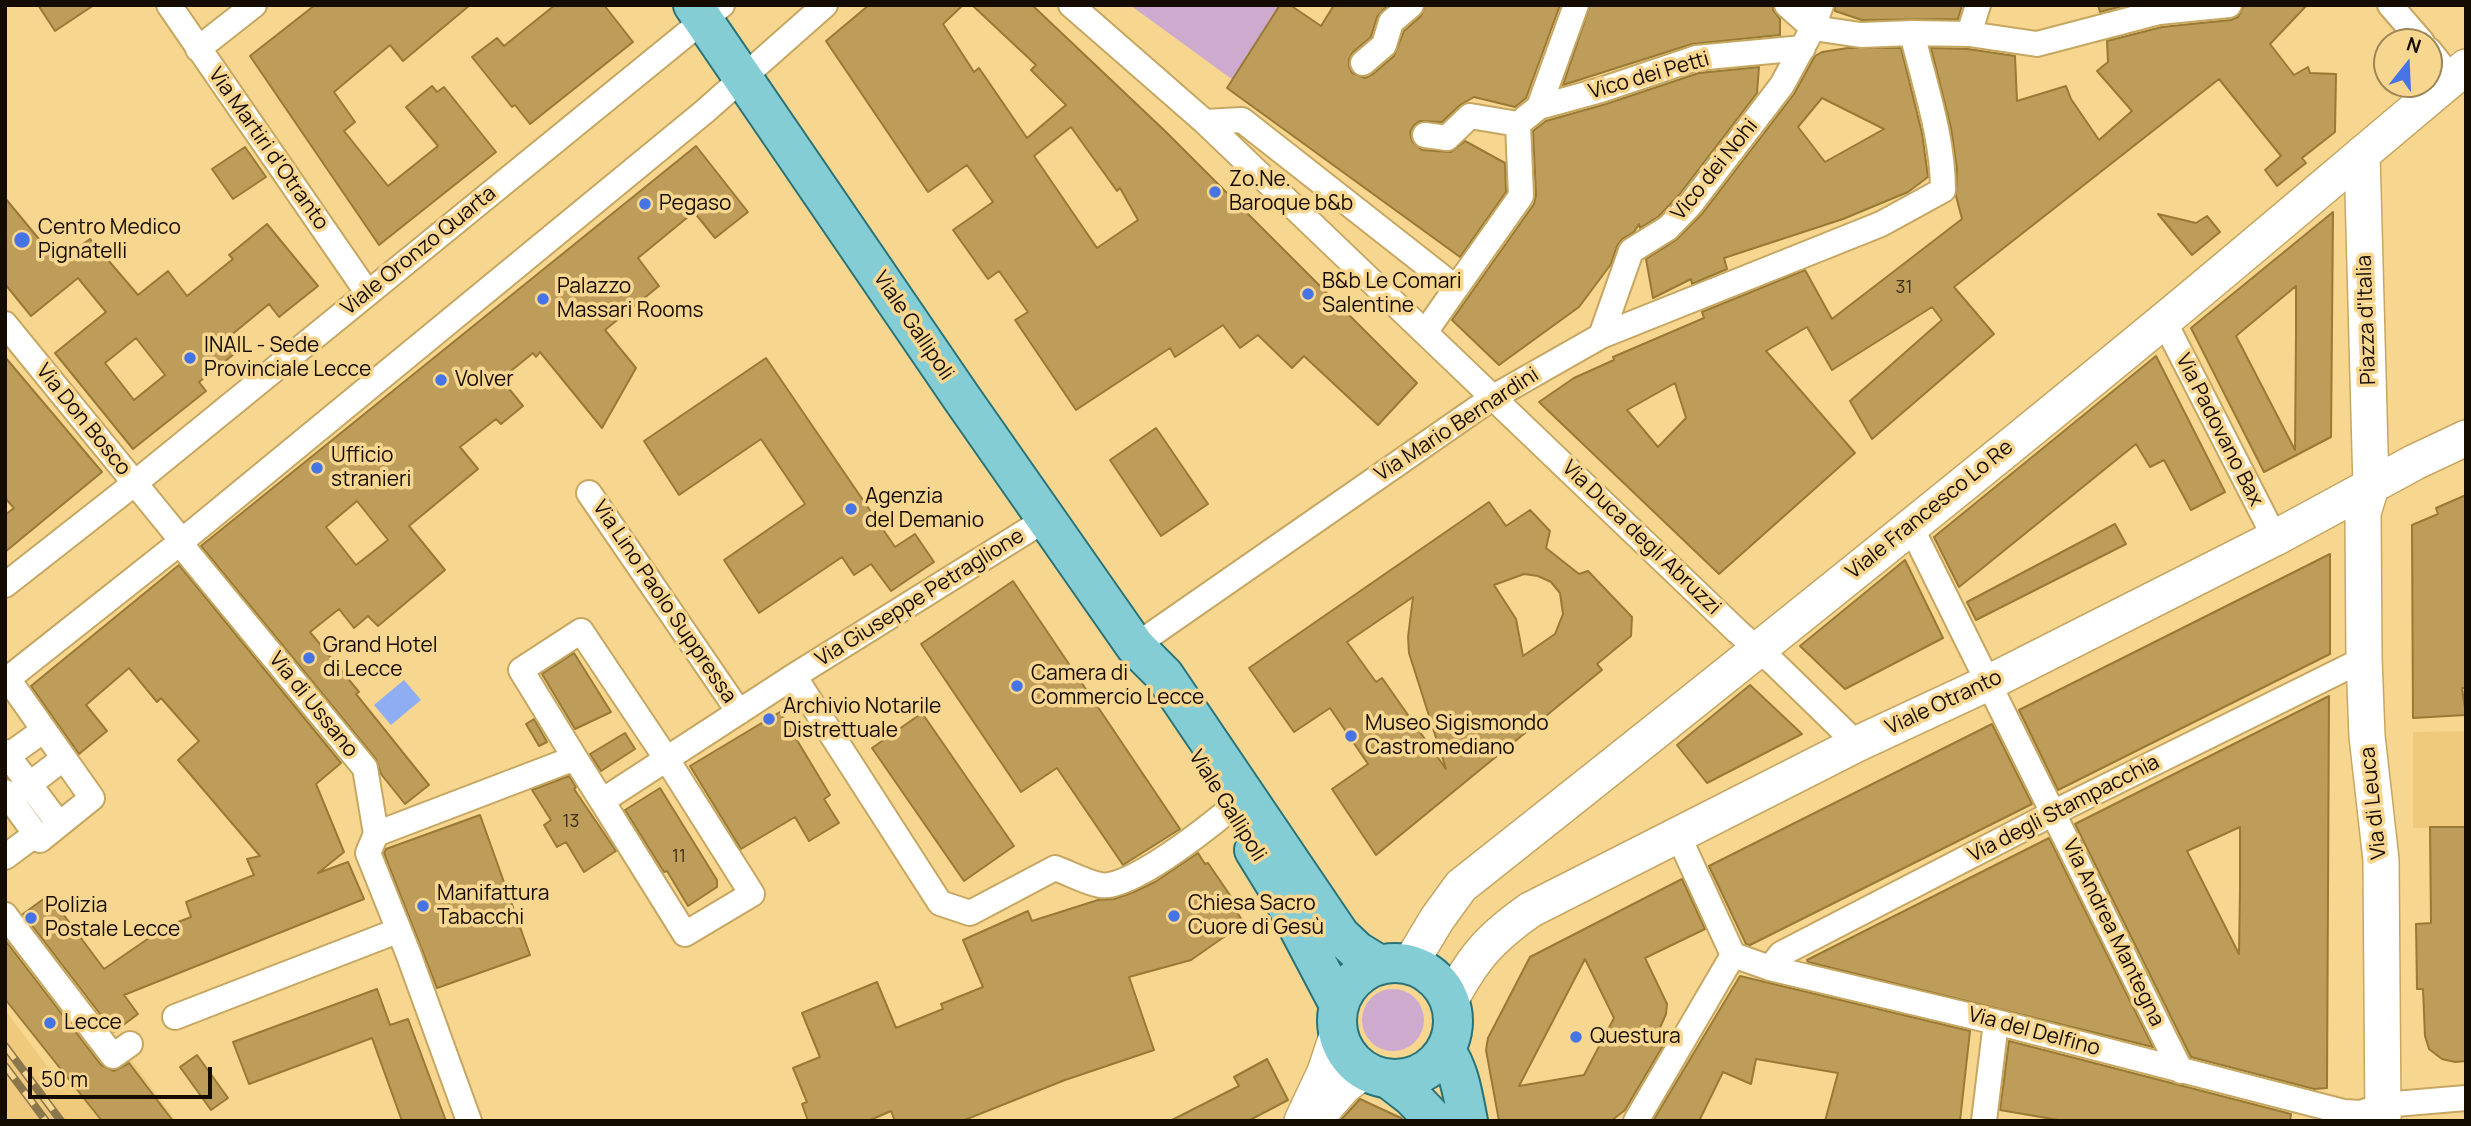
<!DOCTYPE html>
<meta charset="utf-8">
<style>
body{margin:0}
#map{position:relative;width:2471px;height:1126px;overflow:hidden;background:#f7d690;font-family:Manrope,sans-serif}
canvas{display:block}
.frame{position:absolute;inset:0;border:7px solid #150c00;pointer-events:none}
.north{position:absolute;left:2373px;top:28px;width:70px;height:70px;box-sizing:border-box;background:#f7d690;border:2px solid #9d8556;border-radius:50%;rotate:18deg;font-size:19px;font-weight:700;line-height:28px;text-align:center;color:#150c00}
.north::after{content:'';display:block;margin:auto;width:24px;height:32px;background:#4673e5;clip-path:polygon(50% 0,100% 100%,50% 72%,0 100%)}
.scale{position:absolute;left:28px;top:1067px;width:184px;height:32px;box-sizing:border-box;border:4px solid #150c00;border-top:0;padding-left:9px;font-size:21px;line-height:24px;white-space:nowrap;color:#150c00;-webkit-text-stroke:5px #f7d690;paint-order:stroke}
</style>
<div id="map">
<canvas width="2471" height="1126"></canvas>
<div class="frame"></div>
<div class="north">N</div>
<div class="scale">50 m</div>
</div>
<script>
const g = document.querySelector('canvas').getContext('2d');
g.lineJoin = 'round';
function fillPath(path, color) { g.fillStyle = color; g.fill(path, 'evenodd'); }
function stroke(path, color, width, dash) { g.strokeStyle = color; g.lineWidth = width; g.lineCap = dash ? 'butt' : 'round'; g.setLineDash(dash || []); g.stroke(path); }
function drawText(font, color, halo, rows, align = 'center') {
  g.font = font + ' Manrope,sans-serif'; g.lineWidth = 7; g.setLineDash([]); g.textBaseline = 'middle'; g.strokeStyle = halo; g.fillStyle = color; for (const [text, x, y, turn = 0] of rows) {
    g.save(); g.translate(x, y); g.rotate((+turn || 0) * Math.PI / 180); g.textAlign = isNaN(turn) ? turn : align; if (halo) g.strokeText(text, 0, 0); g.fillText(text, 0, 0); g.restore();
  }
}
const built = new Path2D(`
 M2466,731V1061L2455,1062L2438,1057L2427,1044L2423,990L2417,989L2416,924L2431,923L2430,828H2413V732Z
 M5,1010L63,1087L121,1046L176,1121H5Z`);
const green = new Path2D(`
 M1130,5H1280L1233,80Z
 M1362 1020a31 31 0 1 1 62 0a31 31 0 1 1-62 0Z`);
const water = new Path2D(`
 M404,680L421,700L391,725L374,705Z`);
const building = new Path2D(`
 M38,5H94L55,31Z
 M315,5H470L403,61L390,45L334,92L355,122L344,131L388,186L438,146L406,107L432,86L437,92L444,87L496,152L379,245L250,56Z
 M555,5H604L633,42L530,124L515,105L512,107L472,57L497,38L504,46Z
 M869,5H963L943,24L974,72L979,68L1027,138L1066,105L1031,70L1036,65L972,5H1032L1165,131L1417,383L1378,425L1304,356L1292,368L1258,335L1240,348L1223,325L1175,357L1170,348L1076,410L1015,320L1028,312L999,271L988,279L953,230L993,202L967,165L928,192L826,41ZM1071,127L1117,191L1120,188L1138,220L1097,248L1034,156Z
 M1280,5H1290L1321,26L1334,5H1388L1377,17L1371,37L1353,52L1349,59V66L1352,73L1365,78L1373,74L1394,56L1404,31L1421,16L1425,5H1560L1526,98L1515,107L1474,97L1460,105L1442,122L1420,121L1414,125L1410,132L1412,141L1422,150L1451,152L1465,141L1505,163L1506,192L1460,257L1227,88Z
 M1590,5H1773V10L1780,19V35L1692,44L1563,85Z
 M1835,5H1962L1958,19L1862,20L1835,11Z
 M2098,5H2126L2100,12Z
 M2244,5H2307L2270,44L2294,75L2308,67L2310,73L2336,74L2335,132L2302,158L2306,163L2277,186L2265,170L2281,156L2219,79L1954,287L1994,334L1872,439L1850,401L1942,320L1932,307L1832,370L1807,327L1766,351L1855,453L1719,574L1539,402L1574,378L1614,360L1613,357L1704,318L1702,312L1805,270L1832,319L1962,219L1956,196L1957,169L1951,128L1931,48L1968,49L2015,56L2017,101L2066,86L2071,99L2099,140L2132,111L2097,71L2108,62L2107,41L2162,27L2231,20L2238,17ZM1675,383L1686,418L1658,447L1627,410Z
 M1848,48H1901L1922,133L1928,177L1908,192L1843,219L1724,258L1727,269L1692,284L1691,279L1653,298L1646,259L1676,240L1702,214L1794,94L1815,56L1822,52ZM1822,98L1884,129L1825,162L1798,127Z
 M1759,67L1757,93L1679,195L1659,216L1640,228L1639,224L1634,232L1622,239L1617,246L1611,264L1579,307L1499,365L1452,320L1534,204L1536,195L1533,131L1546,121L1606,104L1699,73Z
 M696,146L748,212L715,238L694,212L638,258L659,286L605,330L636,368L602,428L540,352L536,357L533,353L501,379L523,406L501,424L496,419L460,447L478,469L409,526L445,570L378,626L368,616L354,628L339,609L310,632L359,692L356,694L429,785L405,804L381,774L376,759L201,546ZM357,501L388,540L356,565L326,527Z
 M245,147L266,177L233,199L212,169Z
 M5,198L58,262L90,239L138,295L168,271L187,296L233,259L229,255L267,224L318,286L279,317L269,304L224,341L234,354L199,382L206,391L133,449L55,353L106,312L78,278L31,316L5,284ZM136,338L165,375L134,400L105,363Z
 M2333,212L2331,437L2264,472L2191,328ZM2296,286V334L2295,450L2236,336Z
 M2158,214L2196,223L2207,216L2220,232L2192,255Z
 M2156,356L2225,492L2191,510L2164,460L2150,467L2136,444L1959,587L1934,537Z
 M5,357L102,472L5,552V515L14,508L5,498Z
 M766,358L895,547L915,534L934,562L891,591L871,564L854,575L842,557L759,613L724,560L805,504L761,439L679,495L644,441Z
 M1156,428L1208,504L1161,536L1110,460Z
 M2466,495V688H2462L2466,715L2413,718L2412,525L2438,514L2436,508Z
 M1489,502L1506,526L1530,510L1550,531L1546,548L1579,574L1588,571L1632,617L1631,636L1597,664L1602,670L1376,855L1332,789L1368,764L1330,708L1294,732L1249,668ZM1524,574L1538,576L1551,582L1560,593L1563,614L1555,634L1523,656L1516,619L1494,585ZM1413,597L1408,637L1409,653L1446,769L1382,678L1376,682L1347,642Z
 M2115,524L2126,544L1976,620L1967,602Z
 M2330,554V654L2058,790L2019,710Z
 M1905,560L1943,638L1845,689L1800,646Z
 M179,565L341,763L316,784L344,852L318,873L348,862L364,899L124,995L138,1014L114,1032L23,914L49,895L104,969L165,927L191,917L186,902L254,875L247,859L260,856L178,760L199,741L161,698L157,702L129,668L86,705L107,731L79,754L31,686Z
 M1013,581L1180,829L1123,865L1057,768L1021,792L921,644Z
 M574,653L611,712L575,729L542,674Z
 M1750,685L1802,734L1707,783L1677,745Z
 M2329,696L2327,1088L2314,1089L2191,1057L2075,824ZM2240,827V889L2239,954L2187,851Z
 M780,712L830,795L824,799L839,823L809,841L795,817L741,849L690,766Z
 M922,713L1014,846L964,881L872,748Z
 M534,719L547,742L539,746L526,724Z
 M1992,724L2032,804L1750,945L1746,944L1709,866Z
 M625,733L635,749L601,771L590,754Z
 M569,776L576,787L574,789L616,851L584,872L566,842L557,847L544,825L551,820L532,790Z
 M660,788L717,880V887L688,906L667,871L664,872L625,810Z
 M480,815L530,955L437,988L384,853L386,849Z
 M2430,827H2466V1061L2455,1062L2442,1059L2429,1049L2425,1036L2423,989H2417L2416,924L2431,923Z
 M2049,838L2153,1047L1808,962L1807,960Z
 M1198,853L1205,864L1208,863L1234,901L1231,903L1244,923L1191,960L1129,977L1154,1050L1065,1080L962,1121H895L891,1111L868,1121H808L802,1104L807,1102L793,1068L820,1057L802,1013L877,982L896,1028L943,1009L941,1004L983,987L963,940L1028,911L1032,921L1098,900L1114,899L1134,892L1155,882Z
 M1682,879L1705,929L1645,958L1667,1004L1666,1014L1655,1039L1664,1044L1625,1110L1611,1121H1499L1486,1050L1488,1038L1530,957ZM1585,959L1614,1018L1584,1075L1519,1086Z
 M5,940L101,1065L114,1071L129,1063L173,1121H102L5,999Z
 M1740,976L1970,1031L1960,1121H1825L1838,1073L1756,1059L1751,1084L1723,1072L1699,1121H1653Z
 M377,989L390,1025L408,1019L446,1121H402L372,1038L249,1084L233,1042Z
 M2009,1041L2291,1114L2290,1121H2064L2000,1110Z
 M197,1055L228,1098L211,1110L180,1067Z
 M1267,1059L1288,1100L1248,1121H1170L1239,1086L1234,1077Z
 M1360,1099L1401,1118L1404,1121H1340Z`);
const street = new Path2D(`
 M169,5L367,292
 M1071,5L1205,122L1738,632L1775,664L1857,744
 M1787,5L1813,28L1861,35L1912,33L1969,34L2037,44L2159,12L2229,5
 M2390,5L2422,42
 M1969,34L1978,5
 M198,49L254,5
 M2429,50L2452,79
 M1363,63L1384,45L1391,22L1411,5
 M1539,107L1601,90L1696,58L1803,48
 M1205,122L1242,120L1456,288L1426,331
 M1425,135L1447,138L1470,116L1518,124
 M1456,288L1521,196L1518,124L1539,107L1576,5
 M2164,321L2275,538
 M5,324L182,541L187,552L365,768L376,834L368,853L408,953L469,1121
 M1601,336L1631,251L1668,228L1690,205L1782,85L1813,28L1821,5
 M589,493L739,712
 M1910,525L2181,1071
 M5,585L135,483L722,5
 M1135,646L1492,398L1601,336L1881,224L1943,190C1943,137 1924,83 1912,33
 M794,676L940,903L970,913L1055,868C1069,873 1085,882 1100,885C1128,891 1206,829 1229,810
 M5,681L182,541L704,112L825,5
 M5,752L59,824
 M5,758L44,730
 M575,758L521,670L581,631L666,758L752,894L685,934L602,801
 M5,792L40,840L92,798L8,679
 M17,794L64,758
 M376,834L575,758L602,801L794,676L1046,519
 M1678,835L1733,955L1770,968L1996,1022L2344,1112L2361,1113L2383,1105L2466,1098
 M5,857L36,834
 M5,915L113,1056L130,1044
 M1770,968L1781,954L2069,805L2364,659
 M175,1017L397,931
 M1636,1121L1733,955
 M1984,1121L1996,1022`);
const secondary = new Path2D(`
 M2362,154L2371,487L2363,513L2364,659L2367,736L2381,860L2383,1121
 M1410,964L1437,919L1461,886C1696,700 1930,513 2161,323C2264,238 2364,152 2466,67
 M1450,1001C1474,957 1489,939 1530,910L1857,744L1988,683L2275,538L2415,462L2466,438
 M1316,1118L1344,1086L1364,1071
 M1302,1121L1325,1072L1337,1036`);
const primary = new Path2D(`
 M693,5L961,397L1135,646L1164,675L1340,935L1357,951L1378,964
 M1254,850L1278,889L1338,1003
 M1337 1021a58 58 0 1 1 116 0a58 58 0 1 1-116 0Z
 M1446,1051C1460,1071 1463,1097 1468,1121
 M1390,1080L1412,1097L1435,1121`);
const rail = new Path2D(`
 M5,1046L61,1121
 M5,1066L46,1121`);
const markers = [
 [1215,192,7,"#4673e5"],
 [645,204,7,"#4673e5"],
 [22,240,9,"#4673e5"],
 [1308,294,7,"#4673e5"],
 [543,299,7,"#4673e5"],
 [190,358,7,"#4673e5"],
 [441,380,7,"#4673e5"],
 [317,468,7,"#4673e5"],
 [851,509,7,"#4673e5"],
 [309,658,7,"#4673e5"],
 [1017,686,7,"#4673e5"],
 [769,719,7,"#4673e5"],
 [1351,736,7,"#4673e5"],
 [423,906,7,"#4673e5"],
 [1174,916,7,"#4673e5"],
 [31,918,7,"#4673e5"],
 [50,1023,7,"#4673e5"],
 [1576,1037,7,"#4673e5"]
];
const numberNames = [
 ["31",1904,288],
 ["13",571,822],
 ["11",679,857]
];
const streetNames = [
 ["Vico dei Petti",1649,76,-16],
 ["Via Martiri d'Otranto",268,149,55],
 ["Vico dei Nohi",1715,170,-51],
 ["Viale Oronzo Quarta",419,251,-39],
 ["Piazza d'Italia",2367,320,-92],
 ["Viale Gallipoli",913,326,56],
 ["Via Don Bosco",83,420,51],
 ["Via Mario Bernardini",1457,425,-33],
 ["Via Padovano Bax",2219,430,63],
 ["Viale Francesco Lo Re",1930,510,-39],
 ["Via Duca degli Abruzzi",1641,538,44],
 ["Via Giuseppe Petraglione",920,598,-32],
 ["Via Lino Paolo Suppressa",664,602,56],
 ["Viale Otranto",1944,703,-25],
 ["Via di Ussano",313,705,51],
 ["Via di Leuca",2374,803,-96],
 ["Viale Gallipoli",1227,806,58],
 ["Via degli Stampacchia",2064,809,-27],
 ["Via Andrea Mantegna",2113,933,64],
 ["Via del Delfino",2034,1032,15]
];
const poiNames = [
 ["Zo.Ne.",1229,180],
 ["Baroque b&b",1229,204],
 ["Pegaso",659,204],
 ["Centro Medico",38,228],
 ["Pignatelli",38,252],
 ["B&b Le Comari",1322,282],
 ["Salentine",1322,306],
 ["Palazzo",557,287],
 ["Massari Rooms",557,311],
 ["INAIL - Sede",204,346],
 ["Provinciale Lecce",204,370],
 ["Volver",455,380],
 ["Ufficio",331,456],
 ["stranieri",331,480],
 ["Agenzia",865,497],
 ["del Demanio",865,521],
 ["Grand Hotel",323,646],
 ["di Lecce",323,670],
 ["Camera di",1031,674],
 ["Commercio Lecce",1031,698],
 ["Archivio Notarile",783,707],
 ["Distrettuale",783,731],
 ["Museo Sigismondo",1365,724],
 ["Castromediano",1365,748],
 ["Manifattura",437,894],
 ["Tabacchi",437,918],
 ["Chiesa Sacro",1188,904],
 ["Cuore di Gesù",1188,928],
 ["Polizia",45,906],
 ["Postale Lecce",45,930],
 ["Lecce",64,1023],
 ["Questura",1590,1037]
];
fillPath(built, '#efca7d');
fillPath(green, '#cdaace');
fillPath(water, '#8eadf3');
fillPath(building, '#bd9d59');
stroke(building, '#987a35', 2);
stroke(street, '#c6a762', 28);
stroke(secondary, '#c6a762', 38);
stroke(primary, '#287377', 42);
stroke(street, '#fff', 24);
stroke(secondary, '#fff', 35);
stroke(primary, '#84cdd4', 38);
stroke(rail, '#8c764c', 8);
stroke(rail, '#f7d690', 5, [16]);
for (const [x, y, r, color] of markers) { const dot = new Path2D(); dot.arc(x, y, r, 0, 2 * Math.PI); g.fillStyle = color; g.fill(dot); stroke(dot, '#f7d690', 2.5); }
drawText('18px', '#3f3016', null, numberNames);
drawText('21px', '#150c00', '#f7d690', streetNames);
drawText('21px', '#150c00', '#f7d690', poiNames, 'left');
</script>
